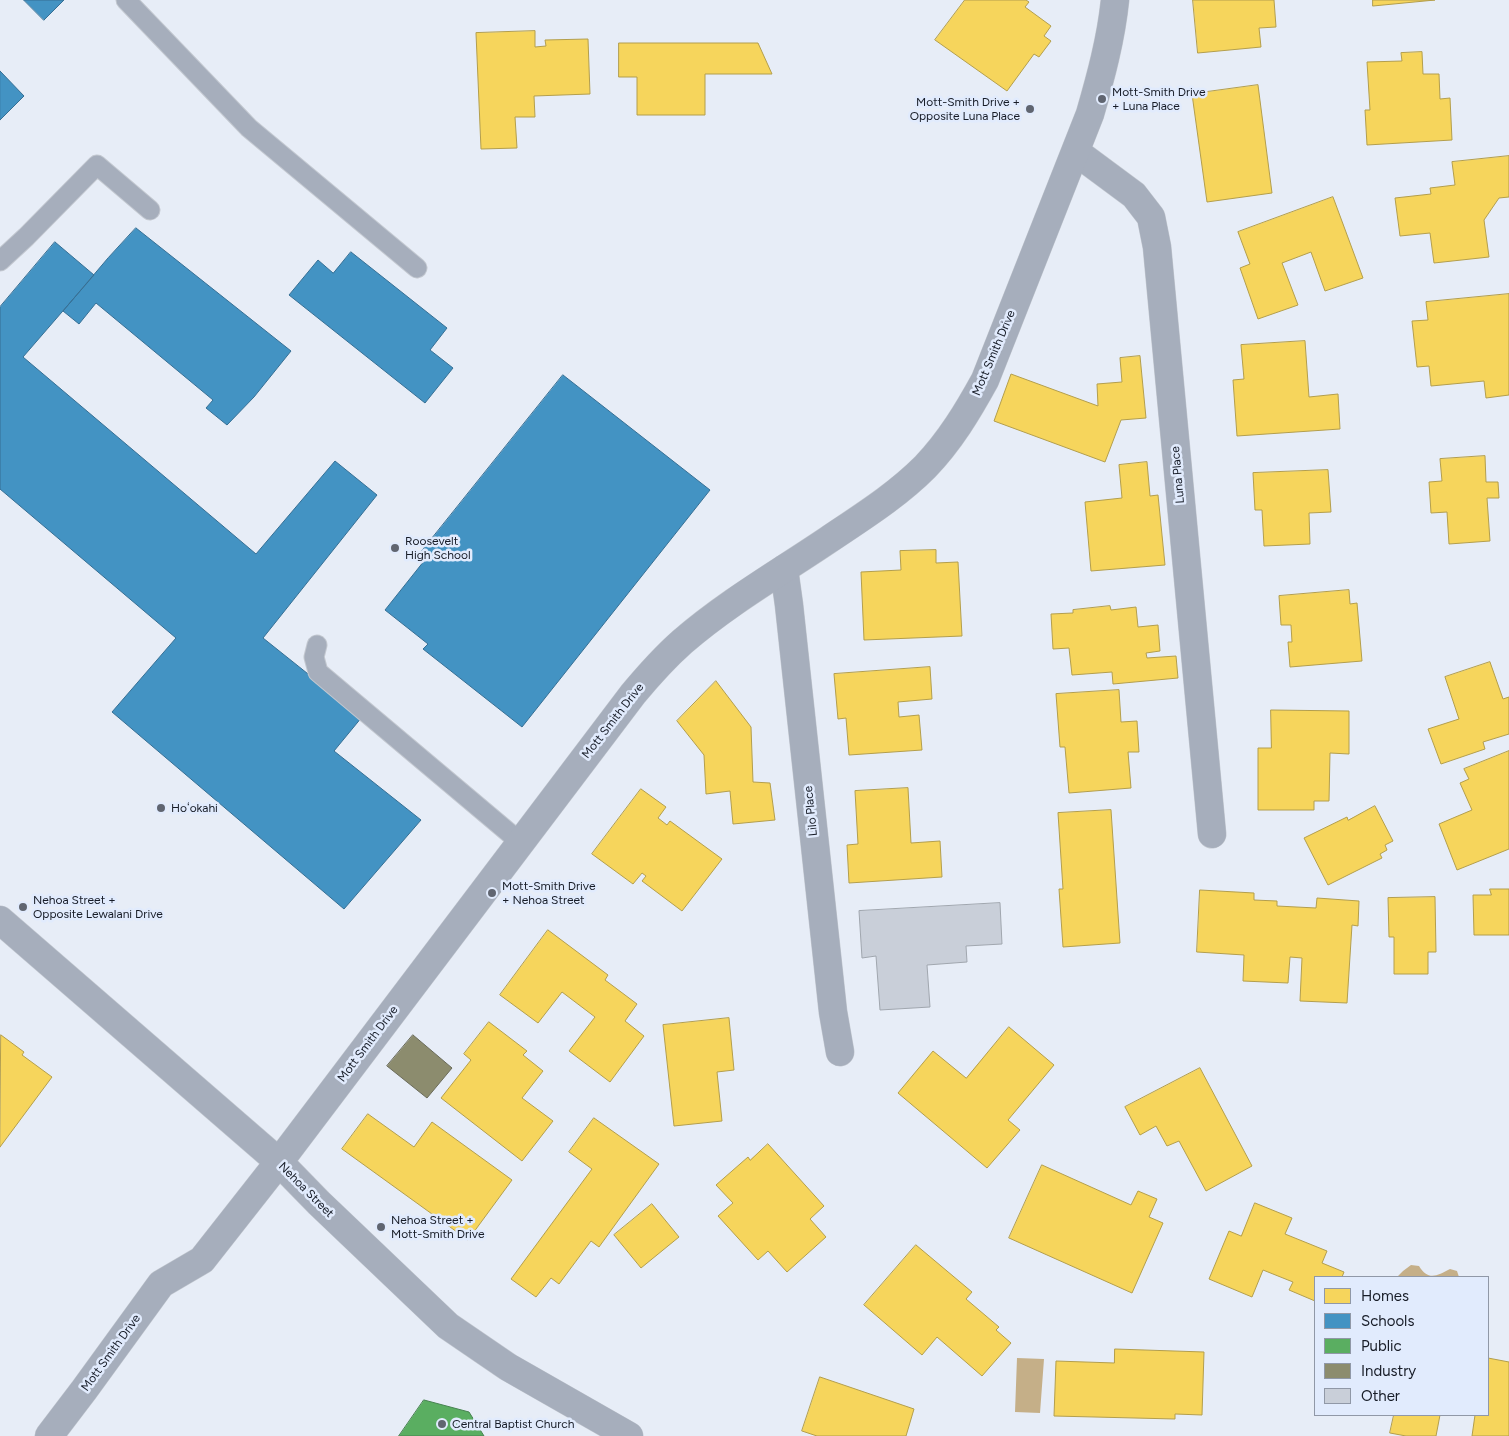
<!DOCTYPE html>
<meta charset="utf-8">
<style>
body{margin:0}
#map{position:relative;width:1509px;height:1436px;overflow:hidden;background:#e7edf7;font-family:Figtree,sans-serif}
canvas{display:block}
.legend{position:absolute;left:1314px;top:1276px;width:175px;height:140px;box-sizing:border-box;background:#e1ebfd;border:1px solid #9098a7;margin:0;padding:6px 9px;list-style:none;font-size:15px;color:#171c27}
.legend li{display:flex;align-items:center;gap:10px;height:25px}
.legend b{width:25px;border:1px solid #9098a7}
</style>
<div id="map">
<canvas width="1509" height="1436"></canvas>
<ul class="legend">
<li><b style="height:14px;background:#f6d55c"></b>Homes</li>
<li><b style="height:14px;background:#4393c3"></b>Schools</li>
<li><b style="height:14px;background:#5aae61"></b>Public</li>
<li><b style="height:14px;background:#8c8c6e"></b>Industry</li>
<li><b style="height:14px;background:#c9cfd9"></b>Other</li>
</ul>
</div>
<script>
const g = document.querySelector('canvas').getContext('2d');
g.lineJoin = 'round';
function fillPath(path, color) { g.fillStyle = color; g.fill(path, 'evenodd'); }
function stroke(path, color, width, dash) { g.strokeStyle = color; g.lineWidth = width; g.lineCap = dash ? 'butt' : 'round'; g.setLineDash(dash || []); g.stroke(path); }
function drawText(font, color, halo, rows, align = 'center') {
  g.font = font + ' Figtree,sans-serif'; g.lineWidth = 5; g.setLineDash([]); g.textBaseline = 'middle'; g.strokeStyle = halo; g.fillStyle = color; for (const [text, x, y, turn = 0] of rows) {
    g.save(); g.translate(x, y); g.rotate((+turn || 0) * Math.PI / 180); g.textAlign = isNaN(turn) ? turn : align; if (halo) g.strokeText(text, 0, 0); g.fillText(text, 0, 0); g.restore();
  }
}
const water = new Path2D(`
 M1411,1265L1419,1266C1428,1281 1437,1276 1450,1269L1457,1271L1459,1277H1397L1403,1271Z
 M1017,1358L1044,1359L1040,1413L1015,1412Z`);
const homes = new Path2D(`
 M965,0H1026L1029,2L1025,7L1051,26L1044,36L1051,41L1039,57L1034,54L1007,91L935,40Z
 M1193,0H1274L1276,27L1259,28L1261,47L1198,53Z
 M1373,0H1435L1373,6Z
 M535,31V47L546,46L545,40L588,39L590,94L534,96L535,117H515L517,148L481,149L476,33Z
 M619,43H758L772,74H705V115H637V77H619Z
 M1422,52L1423,74H1439L1440,99L1450,98L1452,140L1367,145L1365,110H1370L1367,62L1402,61L1401,53Z
 M1258,85L1272,193L1207,202L1192,94Z
 M1509,156V197L1499,198L1484,220L1489,257L1434,263L1430,233L1400,236L1395,198L1431,194L1430,188L1455,185L1452,162Z
 M1333,197L1363,278L1325,291L1311,252L1282,263L1298,305L1258,319L1240,268L1250,264L1238,232Z
 M1509,294V395L1486,398L1484,381L1431,386L1429,366L1417,367L1412,321L1428,320L1426,302Z
 M1305,341L1309,397L1338,394L1340,429L1237,436L1233,380L1244,379L1241,345Z
 M1140,356L1146,418L1121,420L1105,462L994,421L1011,374L1098,406L1097,384L1122,382L1120,358Z
 M1485,456L1486,482H1498L1499,498H1487L1490,541L1449,544L1447,512L1431,513L1429,482L1442,481L1440,459Z
 M1147,462L1150,496L1158,495L1165,565L1091,571L1085,502L1122,498L1119,465Z
 M1328,470L1331,512L1309,513L1310,544L1264,546L1262,510H1255L1253,473Z
 M936,550V563L958,562L962,636L864,640L861,572L901,570L900,551Z
 M1349,590L1350,604L1357,603L1362,661L1290,667L1288,642H1292L1291,625H1281L1279,596Z
 M1110,606L1111,610L1136,607L1138,627L1158,625L1160,651L1146,653L1147,658L1176,656L1178,678L1113,684L1112,672L1072,675L1069,648L1053,649L1051,614L1073,613V610Z
 M1490,662L1503,699L1509,697V734L1483,742L1485,749L1441,764L1428,729L1459,719L1445,677Z
 M930,667L932,699L898,702L899,717L919,715L922,750L849,755L846,718L838,719L834,674Z
 M716,681L751,727L753,782L770,783L775,820L733,824L730,791L706,794L704,755L677,721Z
 M1119,690L1121,722L1137,721L1139,752H1128L1131,788L1069,793L1065,747H1060L1056,694Z
 M1271,710L1349,711V754L1330,753L1329,801H1314V810H1258V748H1271Z
 M1509,751V849L1457,870L1439,824L1472,810L1460,783L1469,779L1464,769Z
 M908,788L911,843L940,841L942,877L849,883L847,845L858,844L855,791Z
 M641,789L666,807L658,818L667,825L670,821L722,859L682,911L642,881L646,876L642,873L633,884L592,854Z
 M1375,806L1393,841L1385,845L1387,850L1380,854L1382,858L1328,885L1304,838L1347,817L1348,820Z
 M1111,810L1120,943L1063,947L1059,889H1063L1058,813Z
 M1490,889H1509V935H1474L1473,895H1491Z
 M1200,890L1254,893V900L1277,901V906L1316,908L1317,898L1359,901L1358,926L1352,925L1347,1003L1300,1001L1302,958L1290,957L1288,983L1243,981L1244,955L1197,952Z
 M1435,897L1436,952H1428V974H1394V937H1389L1388,898Z
 M548,930L608,975L605,980L637,1004L625,1021L644,1036L610,1082L569,1051L595,1017L562,992L538,1023L500,995Z
 M729,1018L734,1070L717,1072L722,1121L674,1126L663,1025Z
 M489,1022L527,1051L523,1055L543,1071L522,1098L553,1121L522,1161L441,1098L471,1060L464,1054Z
 M1009,1027L1054,1065L1008,1120L1020,1130L987,1168L898,1093L933,1051L966,1078Z
 M1,1035L24,1052L22,1055L52,1077L0,1147Z
 M1200,1068L1252,1166L1206,1191L1179,1141L1167,1146L1156,1126L1140,1135L1125,1107Z
 M368,1114L414,1147L432,1122L512,1180L468,1240L342,1149Z
 M594,1118L659,1164L599,1247L591,1241L559,1284L551,1278L536,1297L511,1279L592,1169L569,1152Z
 M768,1144L824,1206L810,1219L826,1237L787,1272L768,1251L758,1260L718,1216L733,1203L716,1185L748,1157L750,1160Z
 M1042,1165L1131,1205L1138,1191L1157,1199L1149,1217L1163,1223L1132,1293L1009,1238Z
 M1255,1203L1292,1218L1285,1234L1327,1251L1322,1263L1344,1272L1342,1277H1315V1301L1289,1290L1293,1282L1263,1270L1252,1297L1209,1279L1229,1231L1241,1236Z
 M652,1204L679,1237L641,1268L614,1235Z
 M916,1245L972,1292L966,1299L999,1327L996,1330L1011,1343L982,1376L937,1337L922,1355L864,1305Z
 M1115,1349L1204,1352L1202,1415L1175,1414V1419L1054,1416L1056,1361L1114,1363Z
 M1488,1358L1509,1362V1436H1472L1475,1415H1488Z
 M820,1377L914,1409L906,1436H817L802,1431Z
 M1394,1415H1440L1436,1436H1406L1390,1433Z`);
const schools = new Path2D(`
 M24,0H64L44,20Z
 M0,71L24,96L0,120Z
 M136,228L291,351L254,397L227,425L206,408L213,400L96,303L79,324L63,311L108,258Z
 M55,242L94,275L23,357L256,554L335,461L377,495L263,638L362,717L334,751L421,820L344,909L112,712L176,638L0,489V307Z
 M351,252L447,328L430,350L453,368L425,403L289,295L318,260L333,273Z
 M563,375L710,490L522,727L423,649L428,644L385,610L428,556L422,551Z`);
const public = new Path2D(`
 M424,1400L469,1412L484,1436H399Z`);
const industry = new Path2D(`
 M413,1035L452,1068L427,1098L387,1066Z`);
const building = new Path2D(`
 M1000,903L1002,944L966,946L967,962L927,965L930,1007L880,1010L876,956L862,958L859,911Z`);
const service = new Path2D(`
 M126,0L249,128L417,268
 M0,261L26,237L97,165L150,210
 M317,645L314,657L318,672L520,842`);
const minor = new Path2D(`
 M1076,152L1134,195L1151,217L1157,247L1212,834
 M784,569L789,605L833,1012L840,1052`);
const tertiary = new Path2D(`
 M0,920L279,1162L319,1203L448,1326L508,1367L629,1436
 M49,1436L84,1390L161,1284L202,1260L279,1162L633,694C648,676 664,658 682,642C727,603 779,573 828,540C862,517 896,496 925,467C950,441 968,411 985,380L1090,114C1101,76 1111,39 1115,0`);
const markers = [
 [1102,99,5,"#606570"],
 [1030,109,5,"#606570"],
 [395,548,5,"#606570"],
 [161,808,5,"#606570"],
 [492,893,5,"#606570"],
 [23,907,5,"#606570"],
 [381,1227,5,"#606570"],
 [442,1424,5,"#606570"]
];
const poiNames = [
 ["Mott-Smith Drive",1112,92],
 ["+ Luna Place",1112,106],
 ["Mott-Smith Drive +",1020,102,"right"],
 ["Opposite Luna Place",1020,116,"right"],
 ["Roosevelt",405,541],
 ["High School",405,555],
 ["Hoʻokahi",171,808],
 ["Mott-Smith Drive",502,886],
 ["+ Nehoa Street",502,900],
 ["Nehoa Street +",33,900],
 ["Opposite Lewalani Drive",33,914],
 ["Nehoa Street +",391,1220],
 ["Mott-Smith Drive",391,1234],
 ["Central Baptist Church",452,1424]
];
const streetNames = [
 ["Mott Smith Drive",994,353,-67],
 ["Luna Place",1178,475,-95],
 ["Mott Smith Drive",613,721,-52],
 ["Lilo Place",811,811,-96],
 ["Mott Smith Drive",368,1044,-53],
 ["Nehoa Street",306,1190,45],
 ["Mott Smith Drive",111,1353,-54]
];
fillPath(water, '#c5af88');
fillPath(homes, '#f6d55c');
stroke(homes, '#b39e4c', 1);
fillPath(schools, '#4393c3');
stroke(schools, '#366f94', 1);
fillPath(public, '#5aae61');
stroke(public, '#468250', 1);
fillPath(industry, '#8c8c6e');
stroke(industry, '#696a59', 1);
fillPath(building, '#c9cfd9');
stroke(building, '#a0a6ae', 1);
stroke(service, '#c3c8d0', 21);
stroke(minor, '#c3c8d0', 29);
stroke(tertiary, '#c3c8d0', 29);
stroke(service, '#a6aebc', 19);
stroke(minor, '#a6aebc', 28);
stroke(tertiary, '#a6aebc', 28);
for (const [x, y, r, color] of markers) { const dot = new Path2D(); dot.arc(x, y, r, 0, 2 * Math.PI); g.fillStyle = color; g.fill(dot); stroke(dot, '#e1ebfd', 2); }
drawText('12px', '#171c27', '#e1ebfd', poiNames, 'left');
drawText('12px', '#171c27', '#e1ebfd', streetNames);
</script>
